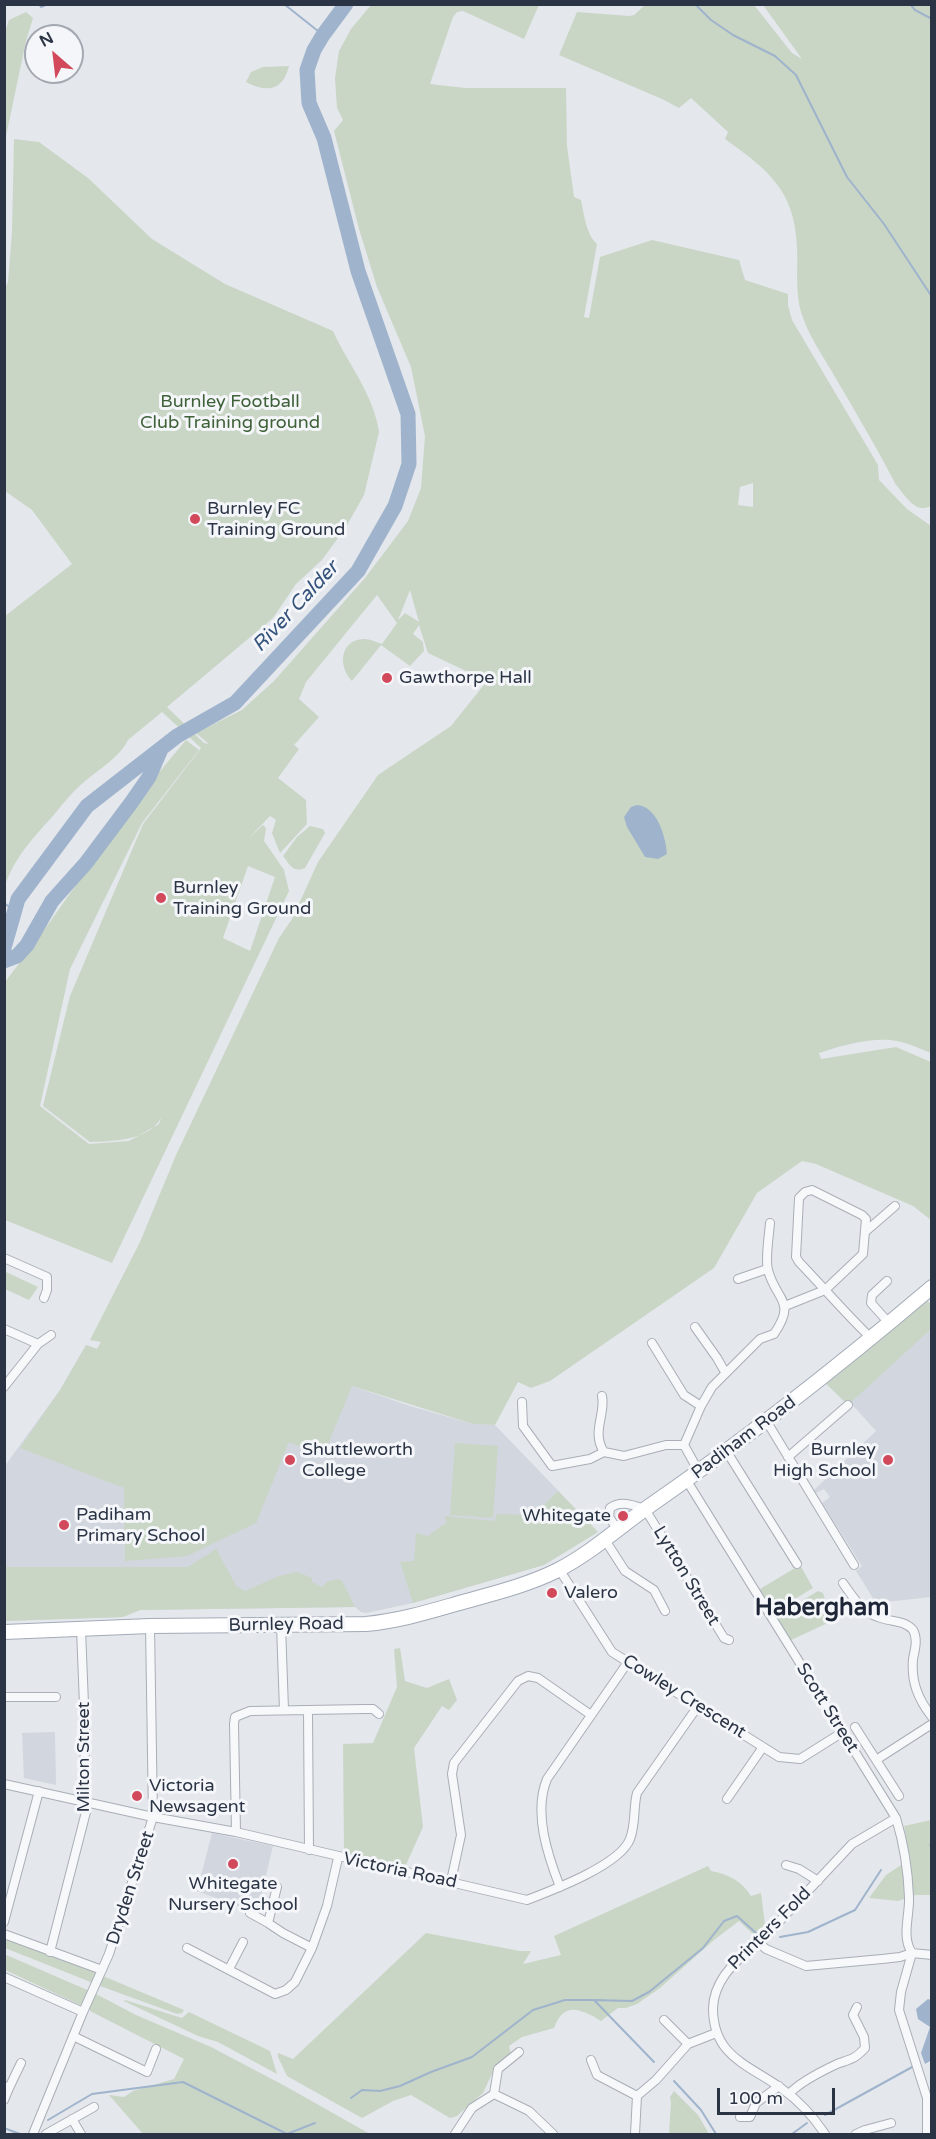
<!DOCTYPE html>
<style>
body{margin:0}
#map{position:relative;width:936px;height:2139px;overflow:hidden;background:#e4e7ec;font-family:"Varela Round",sans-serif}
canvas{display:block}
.frame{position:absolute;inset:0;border:6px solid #2b3445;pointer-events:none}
.north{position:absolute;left:24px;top:24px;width:60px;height:60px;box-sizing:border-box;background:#f4f6f9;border:2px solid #a4a8b1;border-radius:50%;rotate:332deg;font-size:16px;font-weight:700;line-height:24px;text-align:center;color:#2b3445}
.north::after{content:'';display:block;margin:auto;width:21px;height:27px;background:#d1495b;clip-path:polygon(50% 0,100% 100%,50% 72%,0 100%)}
.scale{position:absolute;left:717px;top:2088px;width:118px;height:27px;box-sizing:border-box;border:3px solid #2b3445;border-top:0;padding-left:8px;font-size:18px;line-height:21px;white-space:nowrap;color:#2b3445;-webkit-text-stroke:4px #f4f6f9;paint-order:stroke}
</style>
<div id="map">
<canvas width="936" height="2139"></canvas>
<div class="frame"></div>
<div class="north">N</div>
<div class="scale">100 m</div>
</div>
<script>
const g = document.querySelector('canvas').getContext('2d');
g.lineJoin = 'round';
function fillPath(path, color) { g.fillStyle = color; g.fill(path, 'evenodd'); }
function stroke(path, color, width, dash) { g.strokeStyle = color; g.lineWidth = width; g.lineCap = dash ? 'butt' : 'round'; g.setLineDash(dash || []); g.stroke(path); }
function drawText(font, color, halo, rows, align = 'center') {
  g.font = font + ' "Varela Round",sans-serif'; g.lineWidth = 6; g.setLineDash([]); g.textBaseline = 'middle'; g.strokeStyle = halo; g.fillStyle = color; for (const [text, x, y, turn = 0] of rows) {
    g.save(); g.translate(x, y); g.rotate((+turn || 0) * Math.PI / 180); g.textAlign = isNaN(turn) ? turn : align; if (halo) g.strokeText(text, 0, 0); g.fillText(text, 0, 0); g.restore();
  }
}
const built = new Path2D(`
 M134,1293L352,1386L410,1406L473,1424L495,1425L598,1532L544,1565L413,1603L366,1613L361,1612L355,1607L140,1610L123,1617L5,1621L4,1467L60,1390L86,1345L97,1349Z
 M931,1329V1597L876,1603L856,1571L862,1566L822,1503L830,1497L824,1489L816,1493L814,1490L876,1431L849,1401Z
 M55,1732L56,1785L24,1778L22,1733Z
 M212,1833L273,1846L257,1913L197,1891Z`);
const green = new Path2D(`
 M371,5H539L524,39L463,11L457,12L453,17L430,84L465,88H566L567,146L574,197L581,200C584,214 586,234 597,244L584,317L589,318L600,257L652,240L739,260L745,280L788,294V305L792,320L878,465L879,480L907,509L931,526V1053C918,1048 904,1041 890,1040C868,1038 840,1046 819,1053L821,1059L896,1047L931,1062V1220L913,1206L816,1164L802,1161L757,1193L714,1268L550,1381L531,1388L518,1382L495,1425L473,1424L352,1386L323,1456L289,1442L256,1523L187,1556L125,1561L124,1488L20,1448L60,1390L86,1345L97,1349L101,1342L90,1340L140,1242L176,1155L279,938L292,919L318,862L378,775L451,726L487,681L428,653L419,625L413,634L423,642L424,651L410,666L381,645L352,681C338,667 339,640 364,639C370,639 376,642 382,644L397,623L377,595L306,682L299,699L319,717L294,745L299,749L278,778L306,800L307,824L280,853L272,833L276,820L270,816L248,839L263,825L266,828L264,841L284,870L289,891L112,1263L5,1220V982L40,936L135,801L186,740L199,750L142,823L70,969L40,1106L89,1144L129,1141L159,1124L161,1118C148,1141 113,1141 90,1142L43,1106L70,996L143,824L201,748L162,712L128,740C119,758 99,769 84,782C72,792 62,805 52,817C33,838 14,858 5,886V616L72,564L32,510L5,491L4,290L8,282L12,232L14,139L39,142L88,178L152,239L225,284L333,331C348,364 374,395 379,432L364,495L346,527L322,560L296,584L273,618L167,707L204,743L209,744L196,733L242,710L274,681L365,578L408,521L421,488L425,436L411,367L377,287L359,229L334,131L343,120L337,108L335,78L339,51L351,29ZM753,483V507L738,505L740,487ZM410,590L419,622L405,613L398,620ZM248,866L275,877L250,951L223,938Z
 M645,5H754L792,53L802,59L763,5H931L932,505C916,516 905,495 896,485C877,448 856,413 835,377C823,356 808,335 801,312C795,291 798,269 797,248C795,190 768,170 725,139L728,132L691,98L679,108L662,99L559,55L577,12L630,16L634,15Z
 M26,12L33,18L26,41L5,141V32L9,20Z
 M289,66C283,91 267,93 246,82L251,72L263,67Z
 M310,826L323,829L325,833L305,868C293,873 290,865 283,856L297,837Z
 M4,1271L38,1287L29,1300L5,1289Z
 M921,1296L931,1304V1329L848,1405L821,1379Z
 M455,1443L498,1446L493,1518L450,1515Z
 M558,1491L598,1532L544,1565L413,1603L400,1562L414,1561L416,1533L428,1536L447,1522L444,1516L495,1521L497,1514L534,1515Z
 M216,1549L237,1587L245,1591L279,1576L297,1572L312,1578V1582L322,1587L328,1581L341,1579L355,1607L140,1610L123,1617L5,1621V1567H188Z
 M800,1565L813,1588L773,1612L760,1589Z
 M818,1591L823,1593L832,1621L791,1640L776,1616Z
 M400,1648L405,1681L427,1688L449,1679L457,1700L449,1710L442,1706L414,1748L423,1827L405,1867L344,1853L343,1744L373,1743L397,1687L394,1649Z
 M931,1820V1895H916L898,1901L869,1898L886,1875L910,1859L904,1826Z
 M708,1866L711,1871C728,1874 742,1881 751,1896L761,1893L765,1925L755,1936L739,1921L714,1940L660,1988L637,2004L626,2008H618L601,2021C581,2009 564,2001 554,2028L522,2037L509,2046L511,2054L495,2067L483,2093L457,2116L450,2118L411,2095L393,2101L362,2118L287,2076L278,2057V2053L293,2059L426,1933L520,1951H531L523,1964L561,1955L554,1936Z
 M4,1937L98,1973L93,1983L5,1948Z
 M4,1954L92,1992L80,2005L5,1970Z
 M103,1976L184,2010L182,2013L177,2014L100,1986Z
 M96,1994L136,2015L211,2047L285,2086L370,2134H143L109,2095L124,2097L133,2091L174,2079L184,2059L90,2011L89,2003Z
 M125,2000L182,2018L189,2012L270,2051L277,2074L218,2042L198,2036L124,2001Z
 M674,2091L698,2115L709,2134H669L671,2103L670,2097Z`);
const water = new Path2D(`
 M637,805C657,806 666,837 667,854L658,859L645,857L627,827L624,817L631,807Z
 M928,1999L931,2000L932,2060L925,2064L921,2053L930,2027L918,2019L916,2009Z`);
const stream = new Path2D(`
 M39,4L41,7L48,4
 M284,4L323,35
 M695,4L711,20L733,35L775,56L796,75L847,177L884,224L932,297
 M910,4L915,10L932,19
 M4,903L15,911
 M930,1845H932
 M780,1937L808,1932L855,1910L881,1870
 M594,2000L632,2001L649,1992L703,1948L724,1921L737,1916L756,1933
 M674,2081L701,2110L716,2134
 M351,2098L362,2090L380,2091L400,2086L431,2072L472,2057L533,2010L565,2000H594L654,2062
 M825,2115L914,2066
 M48,2120L92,2094L183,2082L287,2134L315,2123
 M4,2128L20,2134
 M792,2134L807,2123`);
const river = new Path2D(`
 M4,948L18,899L87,806L177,736L235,703L358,571L395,506L409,464L408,414L358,271L324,138L309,103L307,70L314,50L323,35L346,4
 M4,961L17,956L27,945L52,901L86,863L131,803L149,777L161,749`);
const street = new Path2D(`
 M865,1232L895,1206
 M4,1258L47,1277V1290L44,1298
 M738,1279L767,1269
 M887,1281L872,1295L871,1303L889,1323
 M785,1306L825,1290L863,1254L866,1219L862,1215L812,1190L805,1192L799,1198L796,1257L799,1262C823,1287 846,1314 871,1338
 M695,1327L717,1358L725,1372
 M4,1329L38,1344
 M652,1343L684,1395L701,1406
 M4,1387L38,1344L51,1335
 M602,1396C606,1414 591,1432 604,1452
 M522,1402L523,1426L552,1466L590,1459L604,1452
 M767,1422L854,1565
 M604,1452L624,1456L666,1445H684
 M727,1452L797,1564
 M788,1457L848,1405
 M699,1472L684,1445L701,1406L712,1387L760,1339L774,1334C797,1300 776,1301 768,1270C765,1259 769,1236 770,1223
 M687,1481L896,1818C904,1844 908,1871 909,1897C910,1915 901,1937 912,1953
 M618,1530L609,1517L610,1508C621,1500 633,1505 645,1509L724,1638L729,1640
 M605,1540L625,1571L654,1590L665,1611
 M559,1569L612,1652L779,1757L800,1759L843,1732
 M843,1583C852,1596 862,1612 878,1617C890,1622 905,1620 913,1630C918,1639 915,1649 913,1659C911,1682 918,1699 932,1717
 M281,1625L284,1710
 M4,1697H56
 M308,1711L309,1850
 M855,1727L899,1796
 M876,1760L932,1724
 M4,1784L153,1817L236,1832L527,1900C553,1890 620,1865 630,1839C636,1824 633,1808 637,1793L698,1706
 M727,1799L763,1747
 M236,1832L234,1724L235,1717L250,1711L365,1709H373L379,1714
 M786,1865L799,1869L818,1881
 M451,1881L461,1835L452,1774L454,1763L518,1681L528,1676L538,1678L591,1715
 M277,1887L268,1923L283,1933L312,1948
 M560,1887C548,1856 533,1813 547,1779L628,1662
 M250,1913L268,1923
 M4,1922L39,1791
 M4,1934L102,1970
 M759,1943L766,1949L806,1966L882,1959L900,1957L912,1953L932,1955
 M187,1948L275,1994L286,1990L295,1982L312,1948L327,1906L338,1858
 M50,1952L87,1808L84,1791L85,1730L81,1629
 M912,1953L901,1992L899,2010L927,2098V2134
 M229,1969L243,1942
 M4,1977L83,2012
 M664,2020L688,2044
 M73,2036L147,2072L156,2049
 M519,2052L498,2069L494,2094L529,2111L553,2134
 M591,2060L597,2075L637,2096L656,2080L688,2044L716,2033
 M4,2086L9,2088L21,2063
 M789,2094C800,2082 822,2071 837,2064C851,2059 855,2059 865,2048L864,2037L853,2015L857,2007
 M4,2100L9,2088
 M740,2117H750L756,2103L779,2086
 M72,2119L81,2134
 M33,2134L83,2012L109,1954L153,1817L150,1626
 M46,2134L94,2107
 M455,2134L472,2108L494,2094
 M635,2134L637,2096
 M825,2134C813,2116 798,2100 781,2088C747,2064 713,2056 713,2008C714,1979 737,1958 759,1943L852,1844L896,1818
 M856,2134L865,2130L891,2123`);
const primary = new Path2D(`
 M4,1632L150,1626L366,1624C400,1621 431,1611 463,1602C495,1593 528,1585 558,1570C591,1553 618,1528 648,1507C746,1439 840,1365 932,1287`);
const markers = [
 [195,519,6,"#d1495b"],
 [387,678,6,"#d1495b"],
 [161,898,6,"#d1495b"],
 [290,1460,6,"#d1495b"],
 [888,1460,6,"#d1495b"],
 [623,1516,6,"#d1495b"],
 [64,1525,6,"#d1495b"],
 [552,1593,6,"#d1495b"],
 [137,1796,6,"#d1495b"],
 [233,1864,6,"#d1495b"]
];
const parkNames = [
 ["Burnley Football",230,402],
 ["Club Training ground",230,423]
];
const poiNames = [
 ["Burnley FC",207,509],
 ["Training Ground",207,530],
 ["Gawthorpe Hall",399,678],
 ["Burnley",173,888],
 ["Training Ground",173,909],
 ["Shuttleworth",302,1450],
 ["College",302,1471],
 ["Burnley",876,1450,"right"],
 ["High School",876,1471,"right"],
 ["Padiham",76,1515],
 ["Primary School",76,1536],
 ["Whitegate",611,1516,"right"],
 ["Valero",564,1593],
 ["Victoria",149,1786],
 ["Newsagent",149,1807],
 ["Whitegate",233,1884,"center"],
 ["Nursery School",233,1905,"center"]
];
const streetNames = [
 ["Padiham Road",744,1438,-37],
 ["Lytton Street",686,1576,59],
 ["Burnley Road",286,1625,-1],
 ["Cowley Crescent",684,1697,32],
 ["Scott Street",827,1708,58],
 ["Milton Street",84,1757,-90],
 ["Victoria Road",400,1871,12],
 ["Dryden Street",131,1888,-72],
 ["Printers Fold",770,1929,-45]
];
const waterNames = [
 ["River Calder",296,607,-47]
];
const districtNames = [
 ["Habergham",822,1609]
];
fillPath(built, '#d2d6de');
fillPath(green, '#c9d6c5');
fillPath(water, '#9fb4cc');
stroke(stream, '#9fb4cc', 2);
stroke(river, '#9fb4cc', 15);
stroke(street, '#a9aeb7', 10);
stroke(primary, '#a3abb8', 16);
stroke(street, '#f7f8fa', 8);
stroke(primary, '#fff', 14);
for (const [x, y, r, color] of markers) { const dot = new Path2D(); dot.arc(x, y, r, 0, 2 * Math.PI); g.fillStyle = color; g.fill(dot); stroke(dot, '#f4f6f9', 2); }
drawText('18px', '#3f6138', '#f4f6f9', parkNames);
drawText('18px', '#2b3445', '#f4f6f9', poiNames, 'left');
drawText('18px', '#2b3445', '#f4f6f9', streetNames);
drawText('italic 20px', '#34527a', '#f4f6f9', waterNames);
drawText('bold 24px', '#1d2536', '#f4f6f9', districtNames);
</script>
